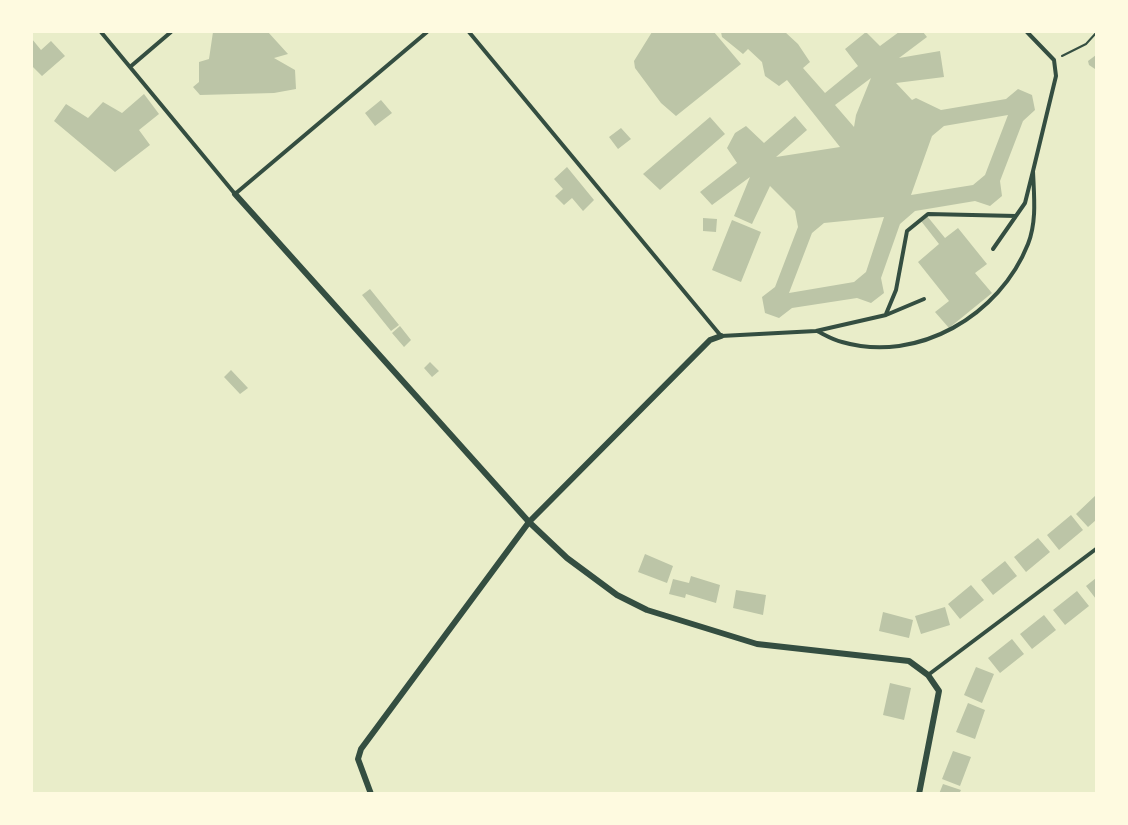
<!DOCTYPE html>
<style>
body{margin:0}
#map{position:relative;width:1128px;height:825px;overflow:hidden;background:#e9edc9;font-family:"Public Sans",sans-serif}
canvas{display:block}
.frame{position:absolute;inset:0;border:33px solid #fefae0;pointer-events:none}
</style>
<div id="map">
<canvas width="1128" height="825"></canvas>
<div class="frame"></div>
</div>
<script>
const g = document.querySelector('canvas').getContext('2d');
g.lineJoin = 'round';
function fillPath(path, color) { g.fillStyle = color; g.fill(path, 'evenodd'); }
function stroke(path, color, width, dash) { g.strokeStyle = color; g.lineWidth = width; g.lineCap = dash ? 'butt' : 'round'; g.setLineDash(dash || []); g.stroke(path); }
const building = new Path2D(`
 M213,32H268L288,54L274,58L295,70L296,89L274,93L200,95L193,87L199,82V62L209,59Z
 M652,32H714L741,64L676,116L661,103L635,68L634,61Z
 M721,32H785L798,44L810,62L803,68L825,93L858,66L845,49L866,32L880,46L899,32H923L927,37L899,58L940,51L944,77L896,83L912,100L916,98L941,110L1006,99L1018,89L1032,95L1035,110L1023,121L1000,181L1002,196L990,206L975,201L915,211L900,224L881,278L884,293L871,303L857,298L792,308L779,318L765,313L762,297L775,287L798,227L795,211L770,186L752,224L734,216L750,177L712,205L700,192L737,163L727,148L735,133L746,126L764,143L795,116L807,130L776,157L840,147L787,80L779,86L765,76L762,62L748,49L743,54L722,37ZM871,78L856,115L854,127L835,105ZM1008,115L985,175L973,185L911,195L932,136L944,126ZM884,217L866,272L854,282L789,293L812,233L824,223Z
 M32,39L41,50L51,41L65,56L42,76L32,66Z
 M1096,55V69H1095L1089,65L1088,61Z
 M144,94L159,114L139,130L150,145L115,172L54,121L66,104L88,118L103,102L122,113Z
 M381,100L392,113L375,126L365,113Z
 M710,117L725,134L660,190L643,174Z
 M621,128L631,139L618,149L609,137Z
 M567,167L594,200L583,211L572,198L564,205L555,196L563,189L554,179Z
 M927,216L945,238L958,228L987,264L975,273L992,293L949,328L935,312L949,301L918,262L939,244L921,221Z
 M703,218L717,219L716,232L703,231Z
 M732,220L761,232L741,282L712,270Z
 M370,289L399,325L391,331L362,295Z
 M400,326L411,340L404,347L392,333Z
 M430,362L439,371L432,377L424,368Z
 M231,370L248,388L240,394L224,377Z
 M1096,495V520L1088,527L1076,514Z
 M1071,515L1083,530L1059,550L1047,535Z
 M1038,538L1050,552L1026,572L1014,557Z
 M645,554L673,566L667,583L638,572Z
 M1005,561L1017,576L993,595L981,580Z
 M691,576L720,585L716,603L686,594L685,598L669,594L673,579L689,583Z
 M1096,578V599L1086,586Z
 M971,585L984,600L960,619L948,604Z
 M736,590L766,595L763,615L733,608Z
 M1077,591L1089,606L1065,625L1053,610Z
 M945,607L950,625L921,634L915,616Z
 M883,612L913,620L909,638L879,631Z
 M1044,615L1056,630L1032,649L1020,634Z
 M1012,639L1024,654L1000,673L988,658Z
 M976,667L994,674L982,703L964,695Z
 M890,683L911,688L904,720L883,715Z
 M968,703L985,710L975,739L956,732Z
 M953,751L971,757L960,786L942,779Z
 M943,784L961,790L959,794H939Z`);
const path = new Path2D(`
 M1062,56L1086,44L1096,33`);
const service = new Path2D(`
 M101,32L235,194L427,32
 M469,32L721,336L816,331L886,315L924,299
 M1027,32L1054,60L1056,76L1033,171
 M130,67L171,32
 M886,314L896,290L907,231L928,214L1016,216
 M817,331C825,335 833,340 842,342C918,364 1000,315 1028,244C1037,221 1034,196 1033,171L1025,203L993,249
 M928,675L1096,549`);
const minor = new Path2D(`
 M235,194L529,522L567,558L617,595L647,610L757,644L909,661L928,675L939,691L919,794
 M371,794L358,759L361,749L529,522L710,340L721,336`);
fillPath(building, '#bcc5a7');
stroke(path, '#344e41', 2);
stroke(service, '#344e41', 4);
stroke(minor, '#344e41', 6);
</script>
